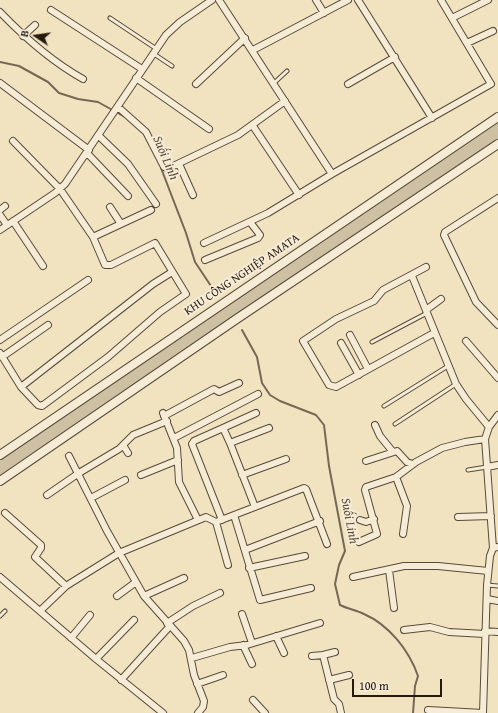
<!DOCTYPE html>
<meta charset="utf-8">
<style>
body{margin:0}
#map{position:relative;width:498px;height:713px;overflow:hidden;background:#f1e2c0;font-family:"Gentium Book Plus",serif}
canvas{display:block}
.north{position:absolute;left:16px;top:16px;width:40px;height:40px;-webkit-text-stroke:3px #f6ecd6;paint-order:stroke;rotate:283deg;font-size:11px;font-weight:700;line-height:16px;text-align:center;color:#24190f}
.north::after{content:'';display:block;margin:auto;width:14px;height:18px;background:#24190f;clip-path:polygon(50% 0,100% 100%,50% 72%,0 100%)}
.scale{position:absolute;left:352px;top:679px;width:90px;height:18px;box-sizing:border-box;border:2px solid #24190f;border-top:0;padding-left:5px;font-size:12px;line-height:14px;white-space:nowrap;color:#24190f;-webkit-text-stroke:3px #f6ecd6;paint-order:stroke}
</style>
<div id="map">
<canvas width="498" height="713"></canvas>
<div class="north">B</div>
<div class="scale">100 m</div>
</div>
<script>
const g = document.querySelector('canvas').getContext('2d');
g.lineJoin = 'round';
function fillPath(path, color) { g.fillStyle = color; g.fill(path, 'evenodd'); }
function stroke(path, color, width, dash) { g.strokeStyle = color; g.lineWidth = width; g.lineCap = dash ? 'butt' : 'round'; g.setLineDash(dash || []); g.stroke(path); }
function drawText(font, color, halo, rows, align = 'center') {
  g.font = font + ' "Gentium Book Plus",serif'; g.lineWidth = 4; g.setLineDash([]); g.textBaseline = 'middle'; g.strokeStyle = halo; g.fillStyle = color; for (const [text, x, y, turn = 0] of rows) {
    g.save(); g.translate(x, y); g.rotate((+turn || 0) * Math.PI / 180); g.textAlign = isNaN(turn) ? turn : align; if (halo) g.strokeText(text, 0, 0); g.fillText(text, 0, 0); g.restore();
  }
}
const green = new Path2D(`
 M498,121V140L0,476V459Z`);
const stream = new Path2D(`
 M0,62L19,66L48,82L59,93L78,99L98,102L125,117
 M161,168L186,233L195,262L217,295
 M242,330L257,357L262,383L270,395L280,401L316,415L324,425L329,466L345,551L339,565L335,584L340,605C348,609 356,610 364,614C389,625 409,650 418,676L415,686L413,713`);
const service = new Path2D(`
 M110,18L155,48
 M154,54L172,66
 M274,83L287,71
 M372,342L427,313
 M384,406L448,366
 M395,424L456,384
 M468,470L487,467
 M487,585L498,586
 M0,616L5,611`);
const minor = new Path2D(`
 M219,0L332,174
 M316,0L324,13
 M358,0L432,118
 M51,10L142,69
 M0,12C26,39 51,61 83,79
 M452,18L488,0
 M23,36L35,25
 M467,43L493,31
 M253,50L348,0
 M136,78L209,129
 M0,83L89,150
 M196,84L245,38
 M348,84L395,57
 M118,107L146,132L164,167L169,168L238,135L285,101
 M253,126L299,195
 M99,136L128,164L156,204
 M87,153L128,196
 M179,164L193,195
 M498,198L445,232L444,235L476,302L498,325
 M110,207L121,224
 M0,210L5,206
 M0,215L7,225
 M13,221L43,266
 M0,230L55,193L65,184L166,35L180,22L212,0
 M93,237L151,210
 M204,243L268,213L332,174L491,84L441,0
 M205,260L258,238L260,235L250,222
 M426,267L383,290L374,301L336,319L303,341L329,385L336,387L434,333
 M412,276L456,384L466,399L489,427
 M426,310L441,299
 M350,335L368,369
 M0,340L88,280
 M466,341L498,378
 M341,343L359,375
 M0,353L21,387L38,405L42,406L108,357L160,312L186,294L155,243L111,265H105L93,237L60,189L13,141
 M2,357L48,325
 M21,387L153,284L172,272
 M163,413L177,448L179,482L198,520
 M164,416L214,389L219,392L239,383
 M375,425L380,436L393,452
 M223,428L256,413
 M174,438L258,394
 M123,445L128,453
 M69,456L107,531L144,596L184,641L189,650L194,675L204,701L203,707L198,713
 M366,461L397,451L407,462L412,464
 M487,467L498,465
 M141,475L178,460
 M242,475L286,459
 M396,477L407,506L403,534
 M47,495L79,473L119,449L133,435L167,421
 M91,498L125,480
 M255,507L230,443L269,428
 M5,513L41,545V548L35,557L66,586
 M234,515L260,600L311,588
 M458,517L491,516
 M222,520L192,444L194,441L223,428L230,443
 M360,520L366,522L374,519
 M216,522L228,565
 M359,542L377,534L365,490L366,487L396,477L416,462L442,448L465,442L485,439
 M493,548L485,439L489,427L498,415
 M245,550L320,521
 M249,568L305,556
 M389,570L394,608
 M0,577L96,659L163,713
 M353,577L404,566H438L488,571
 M117,596L136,582
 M144,596L184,578
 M487,599L498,601
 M40,611L66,586L119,553L206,517L216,522L304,488L306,489L327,544
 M242,614L252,643
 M167,623L193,606L220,593
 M404,630L430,627L449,632L485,634
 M485,631L498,632
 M276,636L284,653
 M71,638L90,615
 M243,645L252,664
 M323,655L335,652
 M312,656L323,655L334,699L339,704L341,713
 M192,658L230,647L247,645L320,623
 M96,659L134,620
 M121,680L170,626
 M329,680L349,675
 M197,684L223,675
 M253,700L265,713
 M428,710L483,713
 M483,713L487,585L490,556L493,548L498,547`);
const tertiary = new Path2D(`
 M0,455L498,117
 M0,481L238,318L498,144`);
const streetNames = [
 ["KHU CÔNG NGHIỆP AMATA",242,275,-34]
];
const waterNames = [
 ["Suối Linh",165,158,67],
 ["Suối Linh",349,521,79]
];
fillPath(green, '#cec0a2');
stroke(stream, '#756955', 2);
stroke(service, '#574b3b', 5);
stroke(minor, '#574b3b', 8);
stroke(tertiary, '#574b3b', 10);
stroke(service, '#f6ecd6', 3);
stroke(minor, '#f6ecd6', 6);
stroke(tertiary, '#f6ecd6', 8);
drawText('12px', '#24190f', '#f6ecd6', streetNames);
drawText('italic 13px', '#5a4e3e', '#f6ecd6', waterNames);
</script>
